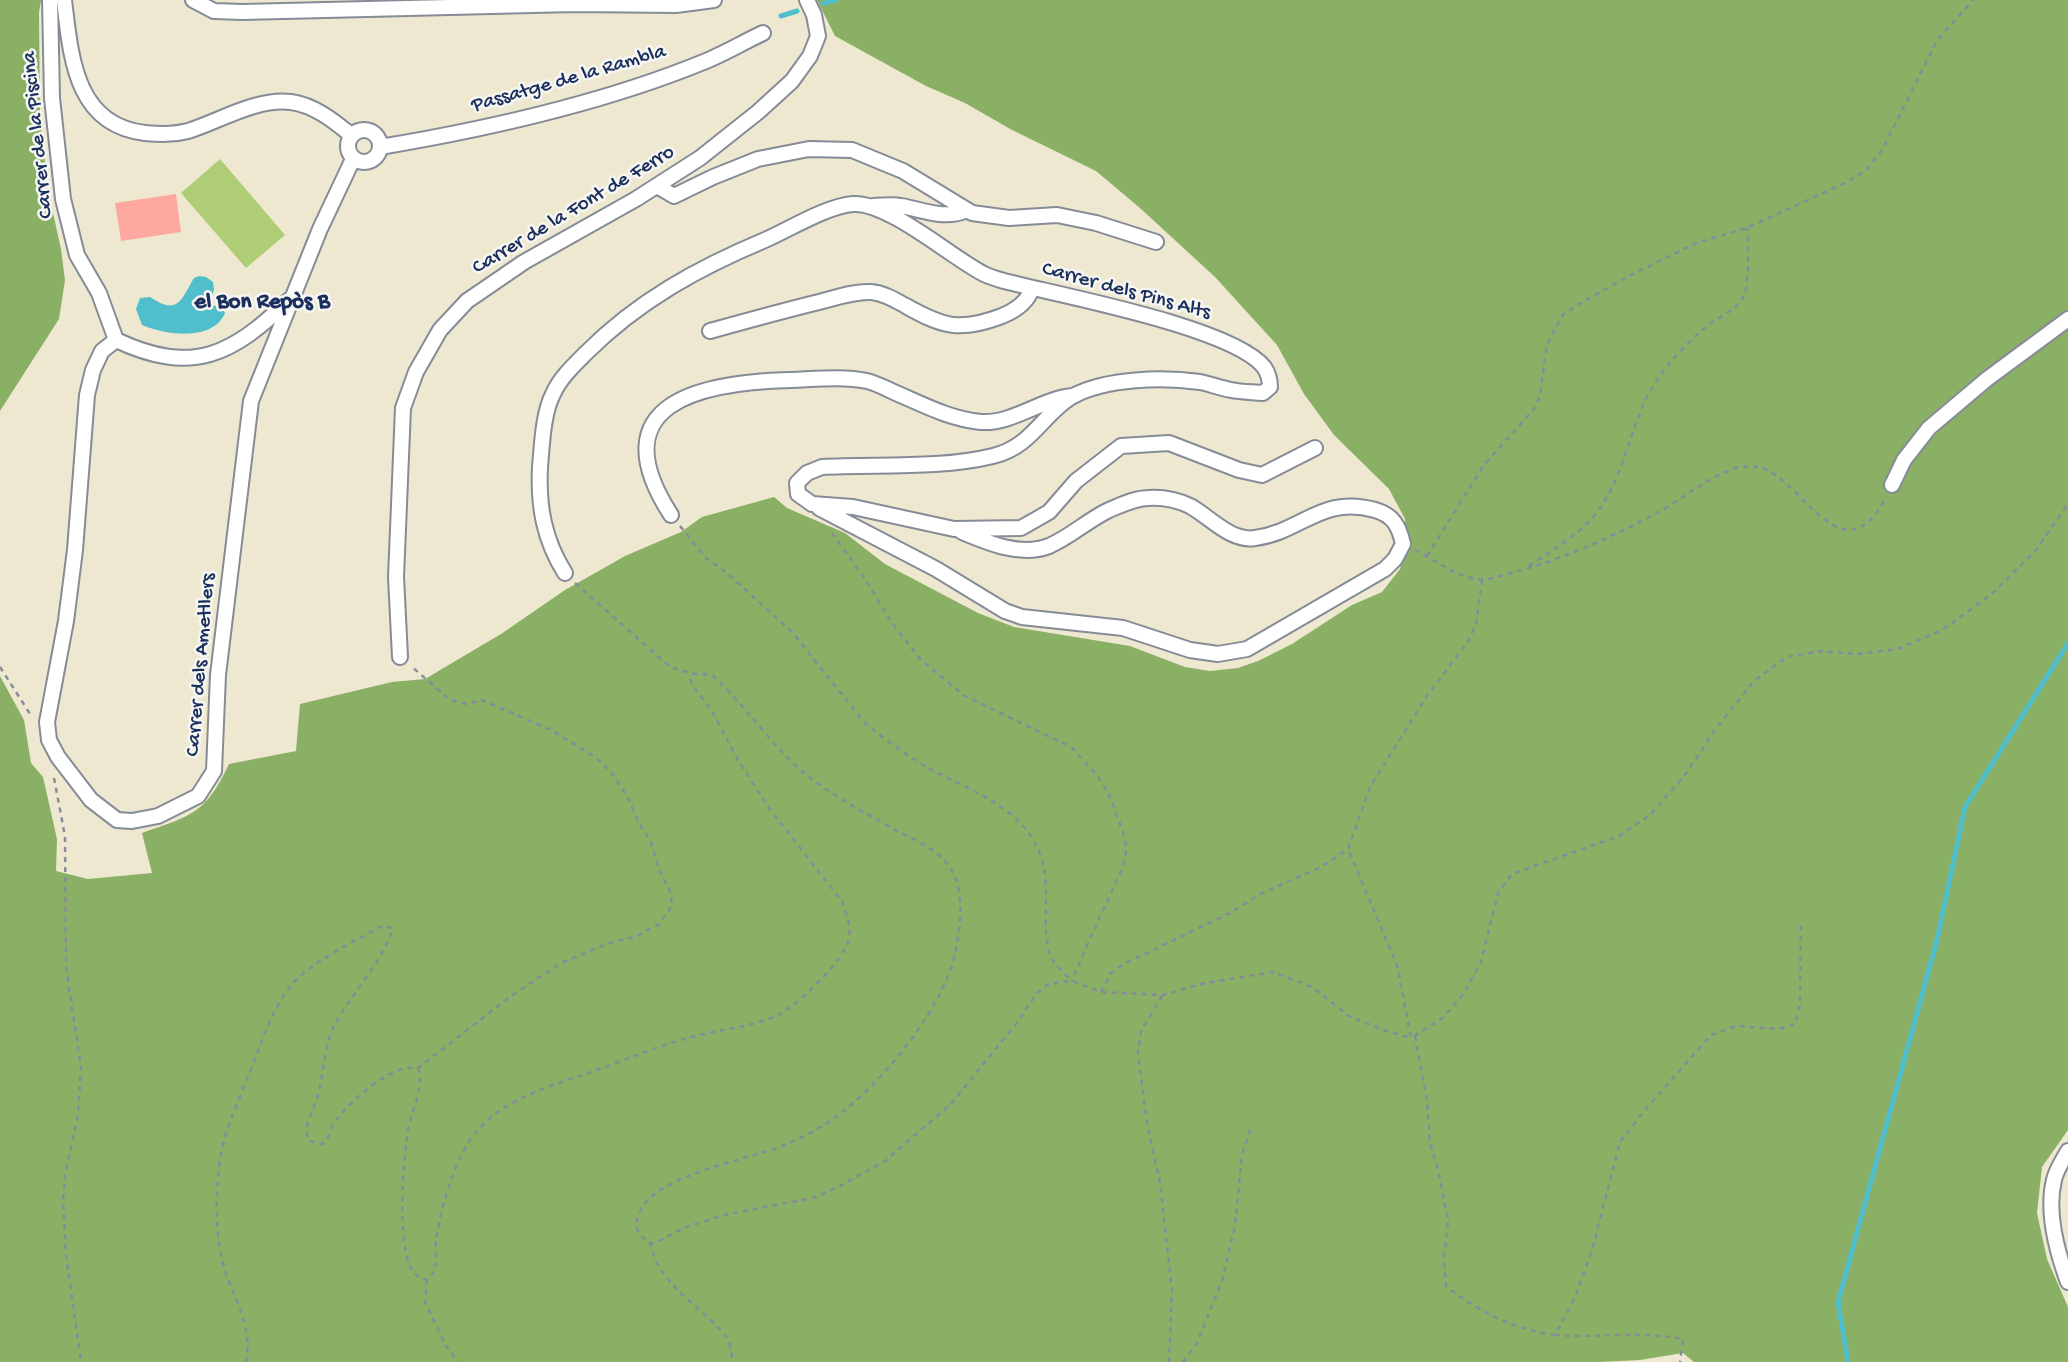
<!DOCTYPE html>
<meta charset="utf-8">
<style>
body{margin:0}
canvas{display:block;background:#efe8d0}
</style>
<canvas width="2068" height="1362"></canvas>
<script>
const g = document.querySelector('canvas').getContext('2d');
g.lineJoin = 'round';
function fillPath(path, color) { g.fillStyle = color; g.fill(path, 'evenodd'); }
function stroke(path, color, width, dash) { g.strokeStyle = color; g.lineWidth = width; g.lineCap = dash ? 'butt' : 'round'; g.setLineDash(dash || []); g.stroke(path); }
function drawText(font, color, halo, rows, align = 'center') {
  g.font = font + ' "Gochi Hand",sans-serif'; g.lineWidth = 5; g.setLineDash([]); g.textBaseline = 'middle'; g.strokeStyle = halo; g.fillStyle = color; for (const [text, x, y, turn = 0] of rows) {
    g.save(); g.translate(x, y); g.rotate((+turn || 0) * Math.PI / 180); g.textAlign = isNaN(turn) ? turn : align; if (halo) g.strokeText(text, 0, 0); g.fillText(text, 0, 0); g.restore();
  }
}
const green = new Path2D(`
 M220,159L285,235L246,268L181,193Z`);
const forest = new Path2D(`
 M0,0H41L39,13L40,121L49,195L61,249L65,280L59,319L0,411Z
 M817,0H2068V1130L2042,1167L2037,1213L2047,1259L2068,1307V1362H1694L1683,1353L1640,1360L1599,1362H0V676L24,720L31,763L43,777L57,839L56,871L88,879L152,873L142,833C193,815 205,814 229,764L296,751L300,704L392,682L425,679L501,634L565,590L625,556L681,532L702,517L774,497L787,508L845,533L885,564L978,613L1014,627L1130,646L1185,667L1210,671L1238,668L1258,661L1292,644L1352,605L1382,592L1400,569L1405,545V519L1389,489L1334,435L1304,394L1277,345L1215,277L1140,208L1096,171L1012,130L965,103L926,86L835,36Z`);
const water = new Path2D(`
 M199,276L206,277L213,282L214,290L210,300L212,305L222,308L225,313C213,342 165,335 142,325L136,309L140,298L150,297C178,316 181,300 194,278Z`);
const stream = new Path2D(`
 M824,3L836,0
 M781,16L797,11
 M1848,1362L1838,1302L1937,940L1965,807L2068,643`);
const building = new Path2D(`
 M176,194L181,232L121,241L115,203Z`);
const path = new Path2D(`
 M680,526L706,558L727,573L792,632L864,722C881,737 901,751 920,763C957,786 1000,796 1028,832C1058,872 1039,909 1049,951C1052,963 1062,972 1072,980
 M832,533L863,576L892,623L921,660L965,696L1071,747L1098,776L1111,799L1125,838L1126,852L1123,867L1087,945L1072,981
 M1415,550C1435,560 1455,576 1478,579C1489,581 1503,575 1514,572C1564,559 1612,537 1657,513C1681,500 1704,480 1730,470C1740,466 1752,465 1762,468C1803,481 1843,580 1886,497
 M1427,556L1484,465L1535,408L1540,395L1547,344L1563,315L1579,304L1629,276L1696,243L1747,228L1849,181L1866,170L1882,150L1938,39L1973,0
 M1529,566C1551,551 1576,537 1593,517C1618,488 1627,445 1641,410C1648,392 1660,375 1672,360C1684,347 1697,334 1711,323C1722,315 1738,309 1744,296C1749,285 1749,240 1747,228
 M575,583L670,667L694,674H704L713,676C751,710 777,756 820,785C844,802 871,816 897,831C918,842 939,849 952,871C965,894 960,929 955,954C942,1012 873,1096 822,1126C807,1135 791,1143 774,1149C741,1161 638,1179 637,1223C636,1235 644,1237 650,1244C653,1248 653,1255 655,1259C659,1268 667,1278 673,1285C689,1304 712,1317 726,1337C731,1343 731,1354 733,1362
 M0,667L32,717
 M54,778L65,836L66,968L81,1067L78,1114L65,1175L63,1201L66,1255L81,1362
 M1101,992L1111,973L1124,964L1230,913L1262,893L1321,867L1348,849L1370,787L1427,696L1467,643L1476,625L1482,580
 M1162,996L1141,1031L1138,1053L1147,1123L1160,1183L1172,1290L1169,1362
 M1414,1036L1444,1017L1464,993L1481,962L1498,893L1512,874L1619,836L1650,815L1685,775L1715,730L1754,681L1787,657L1821,651L1857,654L1898,649L1942,630L1992,594L2035,551L2068,504
 M1415,1036L1427,1101L1430,1143L1438,1169L1448,1220L1444,1258L1446,1286C1479,1312 1513,1329 1555,1335L1576,1295L1592,1250L1620,1142L1644,1111L1711,1035L1736,1026L1779,1029L1795,1024L1800,1004L1801,926
 M418,1068C425,1084 411,1113 408,1131C403,1163 396,1244 413,1272C417,1277 421,1278 427,1280L435,1271C437,1259 434,1247 437,1234C442,1204 456,1154 477,1131C508,1095 562,1083 605,1067C635,1056 664,1044 695,1036C722,1029 753,1027 778,1015C798,1005 845,960 849,938C851,925 846,912 842,901L771,811L739,762L711,709L692,685L691,680L694,675
 M649,1243H655L686,1227L728,1214L813,1198L838,1187L885,1161L951,1104L1016,1024L1037,993L1047,985L1060,982L1072,981L1101,992L1163,995L1200,984L1273,972L1312,987L1349,1016L1380,1029L1411,1038L1397,965L1348,849
 M427,1280L425,1302L446,1346L458,1362
 M1555,1335C1598,1338 1641,1331 1683,1339L1680,1362
 M246,1362C254,1317 226,1291 220,1250C215,1221 216,1178 222,1149C227,1125 238,1102 247,1079C260,1048 273,1003 297,979C319,958 355,941 382,926L392,928C389,953 347,1000 334,1026C324,1047 324,1072 318,1095C314,1111 302,1124 309,1141L322,1144C330,1138 330,1128 336,1120C351,1101 393,1062 418,1068L511,996L561,963L606,944L637,936L659,924L670,909L672,895L659,870L651,842L638,821L627,796L611,772L594,756L551,730L482,700L467,704L450,700L411,666
 M1183,1362L1197,1343L1222,1281L1235,1226L1242,1155L1251,1127`);
const street = new Path2D(`
 M50,0L52,98L63,199L77,255L99,293L116,340
 M64,0C71,57 75,125 145,133C159,134 173,135 188,131C220,121 256,98 291,102C314,105 334,121 351,135
 M193,0L214,11L242,12L575,4L676,5L714,0
 M348 146a16 16 0 1 1 32 0a16 16 0 1 1-32 0Z
 M380,147C488,129 604,103 706,61C725,53 744,42 763,33
 M657,186L674,196L713,177L758,159L809,149L852,150L903,171L972,213L1009,218L1057,215L1096,223L1156,242
 M873,206C882,206 892,204 901,206C924,210 944,220 967,210
 M710,331C746,321 782,311 819,302C835,298 854,291 871,292C884,293 895,300 906,306C943,327 960,332 1002,316C1014,311 1028,302 1032,288
 M116,340L102,351L93,370L87,395L75,550L66,621L47,722L49,740L58,757L91,800L117,820L132,821L158,816L198,796L214,771L218,675L251,401L320,229L353,159
 M116,340C193,376 232,355 289,300
 M1892,485L1904,460L1929,428L1987,379L2068,319
 M819,508L936,569L1005,611L1022,617L1123,628L1190,650L1218,654L1247,649L1385,569L1395,559L1403,544C1399,526 1393,515 1375,510C1321,495 1302,532 1255,538C1231,542 1210,517 1190,506C1177,500 1163,497 1149,498C1135,498 1121,505 1109,510C1088,520 1070,537 1049,546C1021,557 988,543 962,532
 M671,515C598,402 702,382 792,380C816,379 843,376 867,381C876,383 887,389 896,393C924,405 950,419 981,422C1013,424 1041,399 1072,396
 M565,573C544,540 538,506 540,467C542,445 543,413 553,394C560,378 574,365 586,353C638,301 698,268 765,240C790,229 827,206 853,204C889,202 952,258 984,274C990,277 997,279 1004,281C1058,295 1232,327 1264,367C1268,373 1270,380 1270,387L1263,393C1252,392 1241,392 1231,390C1220,388 1210,384 1200,382C1163,377 1107,378 1073,396C1043,413 1032,447 993,456C940,469 877,464 822,467L807,473L797,483L798,494L812,504L853,507L954,529L1021,528L1049,512L1076,481L1121,446L1169,443L1239,470L1262,475L1315,448
 M400,657L396,577L403,408L416,372L440,330L467,301L524,262L636,199L700,158L758,112L792,81L810,56L818,36L814,15L807,0
 M2068,1151C2063,1160 2056,1170 2054,1180C2046,1212 2057,1252 2068,1282`);
const streetNames = [
 ["Passatge de la Rambla",569,80,-16],
 ["Carrer de la Piscina",39,135,-96],
 ["Carrer de la Font de Ferro",574,211,-31],
 ["Carrer dels Pins Alts",1126,292,15],
 ["Carrer dels Ametllers",202,665,-85]
];
const neighbourhoodNames = [
 ["el Bon Repòs B",262,303]
];
fillPath(green, '#aecd75');
fillPath(forest, '#8ab066');
fillPath(water, '#51becb');
stroke(stream, '#51becb', 5);
fillPath(building, '#fda9a1');
stroke(street, '#858c97', 18);
stroke(path, '#858c97', 2.5, [5, 5]);
stroke(street, '#fff', 14);
drawText('21px', '#1b2f5e', '#f6f6f2', streetNames);
drawText('bold 23px', '#1b2f5e', '#f6f6f2', neighbourhoodNames);
</script>
